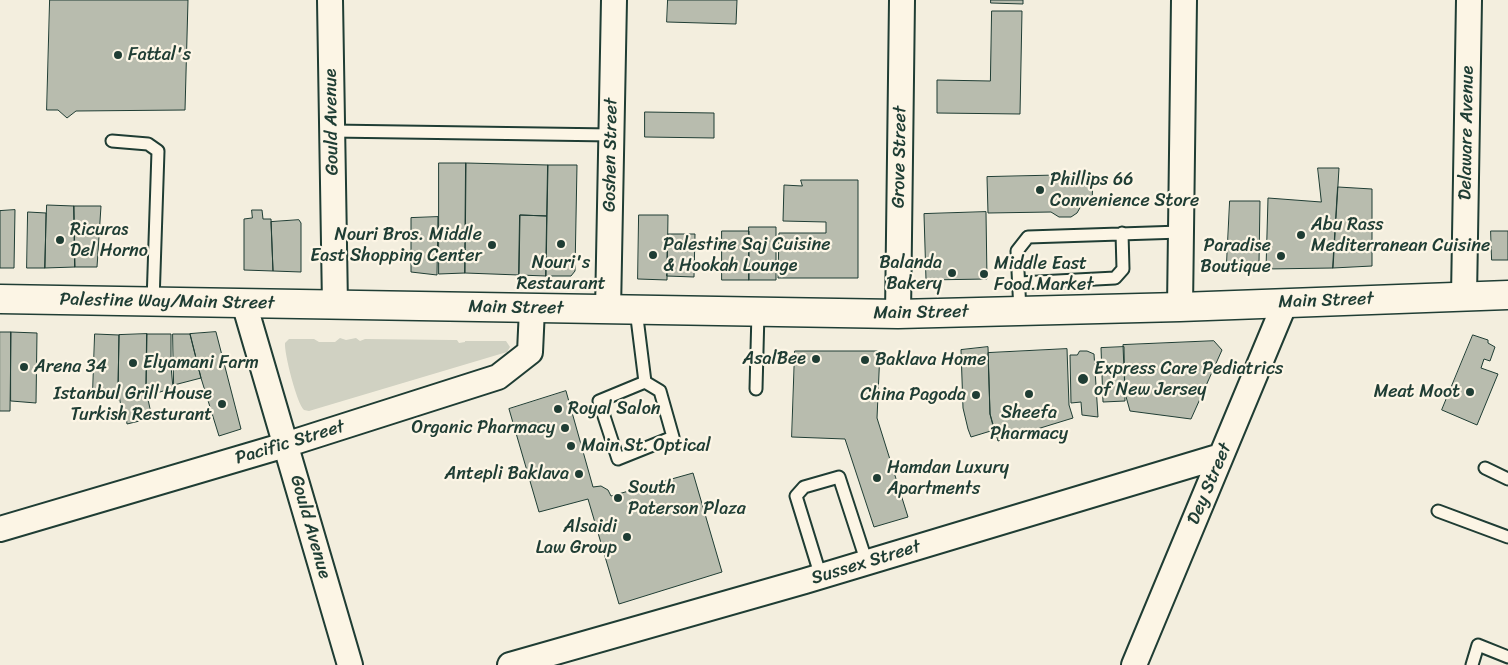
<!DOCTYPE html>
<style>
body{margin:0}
canvas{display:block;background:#f3eede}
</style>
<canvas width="1508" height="665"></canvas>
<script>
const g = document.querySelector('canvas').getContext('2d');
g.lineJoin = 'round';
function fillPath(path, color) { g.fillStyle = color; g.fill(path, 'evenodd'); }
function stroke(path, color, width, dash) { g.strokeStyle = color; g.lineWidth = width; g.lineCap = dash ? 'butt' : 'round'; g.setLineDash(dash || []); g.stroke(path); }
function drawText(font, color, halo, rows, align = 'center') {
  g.font = font + ' Sriracha,sans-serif'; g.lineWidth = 4.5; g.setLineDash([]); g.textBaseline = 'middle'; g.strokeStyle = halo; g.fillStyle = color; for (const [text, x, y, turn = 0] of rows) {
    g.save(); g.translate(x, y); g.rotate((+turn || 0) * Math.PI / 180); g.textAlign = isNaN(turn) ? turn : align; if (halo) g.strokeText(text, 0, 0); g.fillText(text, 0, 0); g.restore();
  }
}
const green = new Path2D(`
 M340,338L346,340L356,338L360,341L365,339L454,340H457L459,343L465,342V341H506L510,347L507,352L309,411L304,410C297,404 284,353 285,343L289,339H314L319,342H335Z`);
const building = new Path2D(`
 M50,0H188L185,110L76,111L67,118L58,110H47Z
 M668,0H737L736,24L667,22Z
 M991,0H1023V4L991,3Z
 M992,11H1022L1020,114L937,113V80L990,81Z
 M645,112L714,113V138L645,137Z
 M439,163H466L465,273L439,274Z
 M466,163L548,165L547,216L520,215L519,275L465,273Z
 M548,165H577L575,271L571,276H546Z
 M1318,168H1339L1333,268L1266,269L1268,198L1321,202Z
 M1075,175V179H1093L1092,201H1082L1081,206L1077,213L1071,217H1059L1051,212L988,213L987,177Z
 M801,180H858V278H778L779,233H826V222L783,221L784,185L802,186Z
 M1338,187L1372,189V266L1333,268Z
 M1230,201H1260L1259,263L1227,262Z
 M47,205L74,206L75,267L45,268Z
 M74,206H101L97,267H75Z
 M15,210L14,268H0V211Z
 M252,210H262L263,219H271L273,271L244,270V219L252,218Z
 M28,212L46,213L45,268H27Z
 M986,212L987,279L926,280L924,214Z
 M520,215L547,216L546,276L519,275Z
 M639,215H668L667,280L638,279Z
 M438,217L437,275L411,272V218Z
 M299,220L301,223V272L273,271L271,222Z
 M749,227H776V280H749Z
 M722,231H749V280H722Z
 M1491,231H1508V260H1492Z
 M668,234H695L694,277L667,276Z
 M0,332H11L10,411H0Z
 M11,332L37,333L36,403L11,401Z
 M216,332L241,429L219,436L201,378L190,334Z
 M95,334L119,335L118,390L119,400L107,398V393L93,392Z
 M147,334H171V366L173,388L147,396L146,390Z
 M147,334L146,390L152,418L127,424L126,416L123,417L118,390L119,335Z
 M173,334H190L201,378L174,385Z
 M1473,335L1488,340V343L1495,347L1490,361L1484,359L1481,368L1498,374L1477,425L1442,410Z
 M1214,341L1222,350L1191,419L1130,411L1125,393L1123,345Z
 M988,347L990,414L994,430L971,437L968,429L963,408L961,350Z
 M1124,347L1125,401L1103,402L1101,348Z
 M1067,349L1069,405L1073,418L998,441L990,414L988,353Z
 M795,351H880L877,418L908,517L874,527L845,439L792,437Z
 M1080,351H1087L1094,354L1098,417L1082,415L1081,402L1071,403L1070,355H1077Z
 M566,391L593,487L601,486L608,490L611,496L693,473L722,572L619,604L588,499L539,512L509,409Z`);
const lane = new Path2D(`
 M332,131L612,135
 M112,141L148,144L158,151L153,302
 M1019,283L1115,278L1123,269L1122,233
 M636,310L645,382L599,401L618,459L673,437L660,391L645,382
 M1020,311L1017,251L1028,237L1181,232
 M756,389L758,312
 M1485,468L1508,479
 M1438,511L1508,537
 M821,577L796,496L804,487L839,477L867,563
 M1472,665L1478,645L1508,657`);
const street = new Path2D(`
 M330,0L335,305
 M1464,296L1469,0
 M244,303L350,665
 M1180,307L1184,0
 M608,310L614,0
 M898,314L902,0
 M0,529L285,445L498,377L530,352L532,309
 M510,665L805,581L1221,456
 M1134,665L1285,303`);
const primary = new Path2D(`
 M0,299L898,314L1180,307L1508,295`);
const markers = [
 [118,55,5,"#1f3d34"],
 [1040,190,5,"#1f3d34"],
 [1301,235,5,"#1f3d34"],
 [60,240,5,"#1f3d34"],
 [561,244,5,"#1f3d34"],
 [492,245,5,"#1f3d34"],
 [653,255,5,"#1f3d34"],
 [1281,256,5,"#1f3d34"],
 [952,273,5,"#1f3d34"],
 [984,274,5,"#1f3d34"],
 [816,359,5,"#1f3d34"],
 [865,360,5,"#1f3d34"],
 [133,363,5,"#1f3d34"],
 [24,367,5,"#1f3d34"],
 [1083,379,6,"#1f3d34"],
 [1470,392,5,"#1f3d34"],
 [1029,394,5,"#1f3d34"],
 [976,395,5,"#1f3d34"],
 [222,404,5,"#1f3d34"],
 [558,409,5,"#1f3d34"],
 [565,428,5,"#1f3d34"],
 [571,446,5,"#1f3d34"],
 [579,474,5,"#1f3d34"],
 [877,478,5,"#1f3d34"],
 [618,498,5,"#1f3d34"],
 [627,537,5,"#1f3d34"]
];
const poiNames = [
 ["Fattal's",128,55],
 ["Phillips 66",1050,180],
 ["Convenience Store",1050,201],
 ["Abu Rass",1311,225],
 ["Mediterranean Cuisine",1311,246],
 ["Ricuras",70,230],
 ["Del Horno",70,251],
 ["Nouri Bros. Middle",482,235,"right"],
 ["East Shopping Center",482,256,"right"],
 ["Palestine Saj Cuisine",663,245],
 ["& Hookah Lounge",663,266],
 ["Paradise",1271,246,"right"],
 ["Boutique",1271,267,"right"],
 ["Nouri's",561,263,"center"],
 ["Restaurant",561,284,"center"],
 ["Balanda",942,263,"right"],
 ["Bakery",942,284,"right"],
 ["Middle East",994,264],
 ["Food Market",994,285],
 ["AsalBee",806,359,"right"],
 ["Baklava Home",875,360],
 ["Elyamani Farm",143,363],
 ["Arena 34",34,367],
 ["Express Care Pediatrics",1094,369],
 ["of New Jersey",1094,390],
 ["Meat Moot",1460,392,"right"],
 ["Istanbul Grill House",212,394,"right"],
 ["Turkish Resturant",212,415,"right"],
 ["China Pagoda",966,395,"right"],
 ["Royal Salon",568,409],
 ["Sheefa",1029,413,"center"],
 ["Pharmacy",1029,434,"center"],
 ["Organic Pharmacy",555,428,"right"],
 ["Main St. Optical",581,446],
 ["Hamdan Luxury",887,468],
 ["Apartments",887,489],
 ["Antepli Baklava",569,474,"right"],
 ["South",628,488],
 ["Paterson Plaza",628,509],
 ["Alsaidi",617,527,"right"],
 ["Law Group",617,548,"right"]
];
const streetNames = [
 ["Gould Avenue",332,122,-91],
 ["Delaware Avenue",1467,133,-89],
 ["Goshen Street",611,155,-89],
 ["Grove Street",900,157,-89],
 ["Main Street",1326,301,-2],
 ["Palestine Way/Main Street",167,302,1],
 ["Main Street",516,308,1],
 ["Main Street",921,313,-1],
 ["Pacific Street",290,443,-17],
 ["Dey Street",1210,484,-67],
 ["Gould Avenue",310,527,74],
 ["Sussex Street",866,563,-17]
];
fillPath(green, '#d0d1c2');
fillPath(building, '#b8bcae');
stroke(building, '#1f3d34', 1);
stroke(lane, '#1f3d34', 15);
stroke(street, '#1f3d34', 28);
stroke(primary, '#1f3d34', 31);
stroke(lane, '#fcf5e5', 11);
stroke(street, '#fcf5e5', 24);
stroke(primary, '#fcf5e5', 28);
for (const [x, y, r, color] of markers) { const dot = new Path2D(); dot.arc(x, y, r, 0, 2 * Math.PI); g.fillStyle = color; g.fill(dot); stroke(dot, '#fcf5e5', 2); }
drawText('18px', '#1f3d34', '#fcf5e5', poiNames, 'left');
drawText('18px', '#1f3d34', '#fcf5e5', streetNames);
</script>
